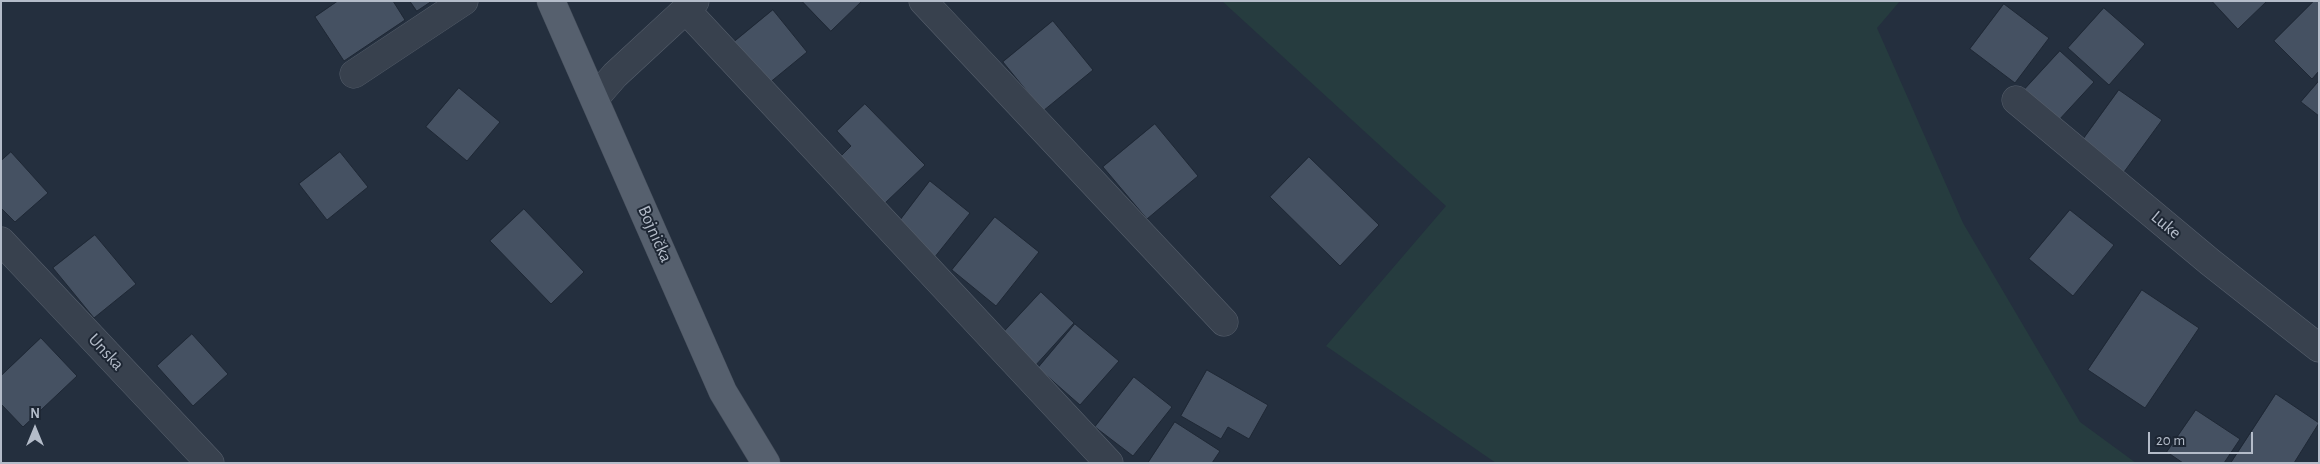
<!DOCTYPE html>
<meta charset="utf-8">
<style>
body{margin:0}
#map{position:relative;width:2320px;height:464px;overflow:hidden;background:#242f3e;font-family:"Alegreya Sans",sans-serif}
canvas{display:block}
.frame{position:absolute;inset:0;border:2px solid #b4bcc9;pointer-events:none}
.north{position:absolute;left:10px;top:404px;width:50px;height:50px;-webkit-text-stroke:4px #1d2633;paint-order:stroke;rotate:0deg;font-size:14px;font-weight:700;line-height:20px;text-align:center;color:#b4bcc9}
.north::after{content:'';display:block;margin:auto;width:18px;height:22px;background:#b4bcc9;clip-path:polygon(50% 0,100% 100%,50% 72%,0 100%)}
.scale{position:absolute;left:2148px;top:432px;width:105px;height:22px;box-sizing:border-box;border:2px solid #b4bcc9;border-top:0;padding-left:6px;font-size:15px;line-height:18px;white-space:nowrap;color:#b4bcc9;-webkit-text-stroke:4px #1d2633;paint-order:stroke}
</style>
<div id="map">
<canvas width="2320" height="464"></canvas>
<div class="frame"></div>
<div class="north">N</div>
<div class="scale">20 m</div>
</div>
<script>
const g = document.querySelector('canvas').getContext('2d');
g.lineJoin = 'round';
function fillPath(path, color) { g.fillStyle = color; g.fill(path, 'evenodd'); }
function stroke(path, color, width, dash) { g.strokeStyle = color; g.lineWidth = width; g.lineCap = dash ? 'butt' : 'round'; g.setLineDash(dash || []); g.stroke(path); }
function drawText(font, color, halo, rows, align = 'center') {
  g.font = font + ' "Alegreya Sans",sans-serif'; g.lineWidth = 4; g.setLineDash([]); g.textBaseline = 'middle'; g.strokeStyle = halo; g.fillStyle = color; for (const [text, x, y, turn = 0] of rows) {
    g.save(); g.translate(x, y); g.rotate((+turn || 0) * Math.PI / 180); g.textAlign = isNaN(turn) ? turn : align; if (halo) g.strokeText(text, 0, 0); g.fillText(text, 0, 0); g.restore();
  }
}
const green = new Path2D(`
 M1222,1H1900L1877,28L1963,223L2080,422L2136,463H1496L1326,346L1446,206Z`);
const building = new Path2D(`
 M338,1H393L405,20L344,61L315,17Z
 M410,1H432L417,11Z
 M802,1H862L831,31Z
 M2212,1H2267L2238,29Z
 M2314,1H2319V71L2312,79L2274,41Z
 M2004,4L2049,38L2015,83L1970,49Z
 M2104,8L2145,44L2109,85L2068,48Z
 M773,10L807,52L768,84L734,42Z
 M1053,21L1093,70L1043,111L1003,62Z
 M2060,51L2094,82L2058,121L2025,89Z
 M2319,81V116L2301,102Z
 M459,88L500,122L467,161L426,127Z
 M2119,90L2162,120L2124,172L2082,141Z
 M865,104L925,165L885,203L840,157L851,146L837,131Z
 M1155,124L1198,176L1147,219L1103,167Z
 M11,152L48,193L15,222L1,208V161Z
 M340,152L368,187L327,220L299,184Z
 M1309,157L1379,225L1340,266L1270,197Z
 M930,181L970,213L934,258L895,227Z
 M524,209L584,272L551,304L490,241Z
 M2070,210L2114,245L2073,296L2029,259Z
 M995,217L1039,252L996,306L952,270Z
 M95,235L136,284L94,318L53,268Z
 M2142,290L2199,328L2145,408L2088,370Z
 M1041,292L1074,323L1035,366L1001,335Z
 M1075,324L1119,361L1080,405L1038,368Z
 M192,334L228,374L193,406L157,366Z
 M41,338L77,376L23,427L1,404V376Z
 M1207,370L1268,405L1249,439L1228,427L1221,439L1181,416Z
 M1134,377L1172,407L1133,456L1095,427Z
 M2276,394L2319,423L2294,463H2231Z
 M2196,410L2240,439L2224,463H2183L2167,452Z
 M1175,422L1220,451L1212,463H1148Z`);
const minor = new Path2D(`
 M923,1L1224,322
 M686,10L1109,463
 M354,74L464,1
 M595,98L615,75L695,1
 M2016,100L2210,262L2319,348
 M1,241L210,463`);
const major = new Path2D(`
 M551,1L723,392L766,463`);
const streetNames = [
 ["Luke",2166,225,40],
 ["Bojnička",655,234,66],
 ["Unska",106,352,47]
];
fillPath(green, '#263c3f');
fillPath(building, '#455162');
stroke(building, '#1f2835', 1);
stroke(minor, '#565f6c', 29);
stroke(major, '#414a57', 29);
stroke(minor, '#38414e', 28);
stroke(major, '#56606e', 28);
drawText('18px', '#b4bcc9', '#1d2633', streetNames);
</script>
